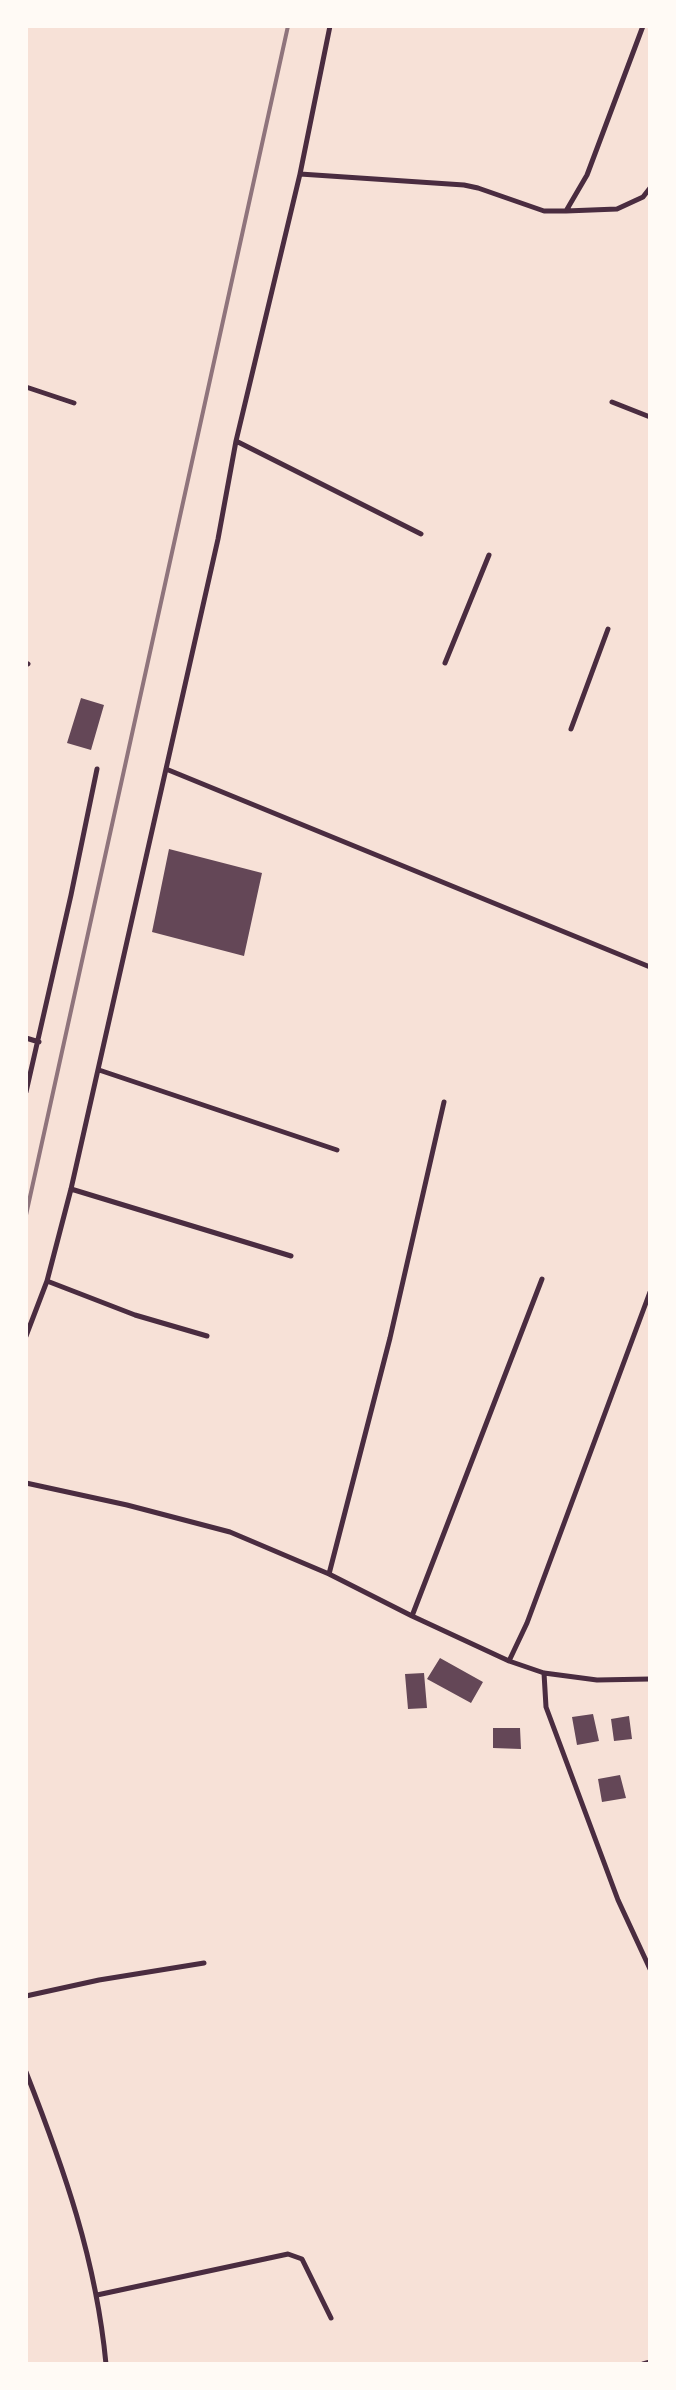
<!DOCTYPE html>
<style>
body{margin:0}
#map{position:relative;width:676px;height:2390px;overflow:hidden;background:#f7e1d7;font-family:"Source Sans 3",sans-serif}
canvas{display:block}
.frame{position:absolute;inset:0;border:28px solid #fffaf5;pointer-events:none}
</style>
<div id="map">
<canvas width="676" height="2390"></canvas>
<div class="frame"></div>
</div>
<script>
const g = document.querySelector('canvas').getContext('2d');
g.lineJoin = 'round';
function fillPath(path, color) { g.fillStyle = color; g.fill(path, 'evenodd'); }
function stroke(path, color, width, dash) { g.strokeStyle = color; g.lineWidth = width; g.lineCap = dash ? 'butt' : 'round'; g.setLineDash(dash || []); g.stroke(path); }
const building = new Path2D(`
 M81,698L104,705L91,750L67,743Z
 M169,849L262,873L244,956L152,932Z
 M440,1658L483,1682L471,1703L427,1679Z
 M424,1673L427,1708L408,1709L405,1674Z
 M593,1714L599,1741L577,1745L572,1717Z
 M629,1716L632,1739L614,1741L611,1719Z
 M493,1728H520L521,1749L493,1748Z
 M620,1775L626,1798L602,1802L598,1779Z`);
const minor = new Path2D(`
 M300,174L330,26
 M566,211L587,175L643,26
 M26,387L74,403
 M612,402L650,417
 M236,441L421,534
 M26,663L28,664
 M445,663L489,555
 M571,729L608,629
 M166,769L650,967
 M26,1038L39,1042
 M99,1070L337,1150
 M26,1092L71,895L97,769
 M71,1189L291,1256
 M47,1281L135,1315L207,1336
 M26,1336L47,1281L71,1189L218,539L236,441L300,174L464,185L478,188L544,211H566L617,209L643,197L650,188
 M26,1483L127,1505L230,1532L329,1574L412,1616L509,1661L544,1673L597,1680L650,1679
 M329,1574L390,1338L444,1102
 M412,1616L542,1279
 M509,1661L527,1623L650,1292
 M544,1673L546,1707L618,1900L650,1969
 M26,1996L99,1980L204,1963
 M26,2072C64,2169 96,2259 106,2364
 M97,2295L288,2254L302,2259L331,2318
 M643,2364L650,2362`);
const rail = new Path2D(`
 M26,1215L288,26`);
fillPath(building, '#644757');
stroke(minor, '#4a2c40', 5);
stroke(rail, '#8f747c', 4);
</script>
